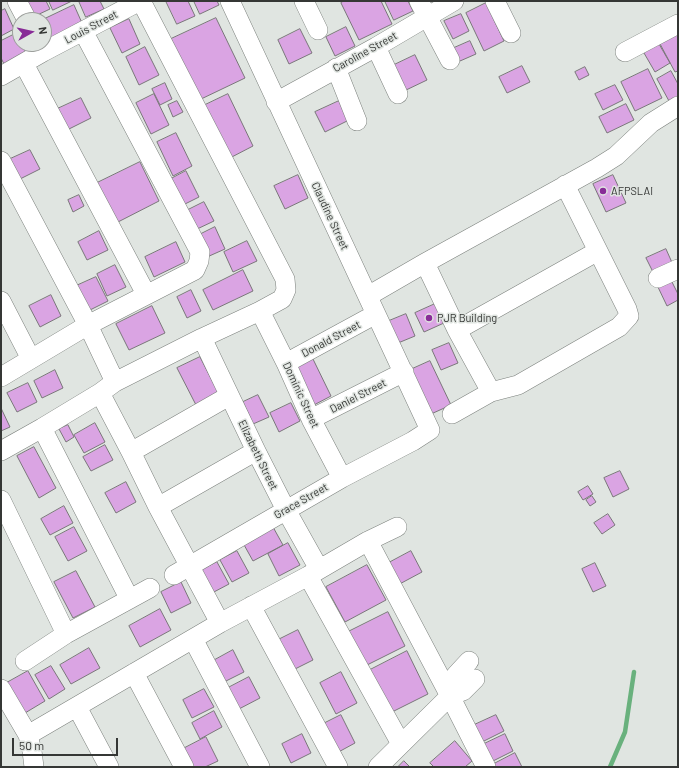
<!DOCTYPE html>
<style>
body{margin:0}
#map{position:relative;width:679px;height:768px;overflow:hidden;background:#e0e5e1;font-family:Barlow,sans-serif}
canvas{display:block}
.frame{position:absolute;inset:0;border:2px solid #353735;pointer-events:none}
.north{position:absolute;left:12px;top:12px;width:40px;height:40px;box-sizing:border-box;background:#e0e5e1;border:1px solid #9c9f9c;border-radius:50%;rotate:82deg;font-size:11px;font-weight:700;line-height:16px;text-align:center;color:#353735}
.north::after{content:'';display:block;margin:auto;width:14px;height:18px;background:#882c97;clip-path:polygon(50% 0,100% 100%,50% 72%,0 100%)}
.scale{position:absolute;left:12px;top:738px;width:106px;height:18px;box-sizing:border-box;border:2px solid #353735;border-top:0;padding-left:5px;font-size:12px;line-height:14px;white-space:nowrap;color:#353735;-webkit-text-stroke:3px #e0e5e1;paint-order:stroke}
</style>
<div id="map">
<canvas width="679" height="768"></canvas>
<div class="frame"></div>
<div class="north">N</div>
<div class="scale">50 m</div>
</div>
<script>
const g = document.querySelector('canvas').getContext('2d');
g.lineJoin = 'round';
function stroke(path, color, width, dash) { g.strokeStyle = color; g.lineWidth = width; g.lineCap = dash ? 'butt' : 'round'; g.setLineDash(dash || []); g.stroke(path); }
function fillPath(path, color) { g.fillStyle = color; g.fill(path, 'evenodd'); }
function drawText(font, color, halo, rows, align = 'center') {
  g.font = font + ' Barlow,sans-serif'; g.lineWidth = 3; g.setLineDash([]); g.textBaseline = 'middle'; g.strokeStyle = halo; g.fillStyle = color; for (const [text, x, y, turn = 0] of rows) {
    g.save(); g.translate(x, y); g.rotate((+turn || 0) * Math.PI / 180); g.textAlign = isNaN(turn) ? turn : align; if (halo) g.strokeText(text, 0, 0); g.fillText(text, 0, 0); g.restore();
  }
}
const stream = new Path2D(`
 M610,767L625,732L634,672`);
const building = new Path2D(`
 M25,1H46L50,9L33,17Z
 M49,1H72L53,10Z
 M79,1H100L104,9L86,17Z
 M166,1H188L195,16L177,24Z
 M194,1H217L219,5L200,14Z
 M344,1H381L392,24L359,40L341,3Z
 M385,1H408L413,11L394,20Z
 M486,3L504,41L484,51L466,13Z
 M74,5L82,23L47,40L44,34V20H42Z
 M5,9L14,29L1,36V11Z
 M461,14L469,31L453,39L444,21Z
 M216,18L245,78L199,100L171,39Z
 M129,19L140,44L122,53L110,28Z
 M346,27L355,46L335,56L326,37Z
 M300,29L312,53L289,64L278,40Z
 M17,33L20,40V44H22L26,53L4,64L1,58V41Z
 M675,33L678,37V71L675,72L659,42Z
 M470,41L476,54L460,61L454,48Z
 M659,44L670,63L655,72L644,53Z
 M145,47L159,75L139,85L126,57Z
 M415,55L427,80L404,91L392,66Z
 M522,66L530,82L507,93L499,77Z
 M585,67L589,75L579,80L575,72Z
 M648,69L662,98L635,111L621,82Z
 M671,71L678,84V96L669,101L657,79Z
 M165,83L172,99L160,105L152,89Z
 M615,85L623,100L603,110L595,94Z
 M154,94L169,125L151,134L136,103Z
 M228,94L253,146L226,160L201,107Z
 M81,98L91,118L65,131L55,110Z
 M177,101L183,112L173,117L168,105Z
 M339,101L349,120L325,132L315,112Z
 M626,104L634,120L607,133L599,117Z
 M176,133L192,166L173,176L157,142Z
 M30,150L40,169L18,180L8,160Z
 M140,162L159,201L116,223L97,183Z
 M186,171L199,197L181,206L169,180Z
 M298,175L308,198L285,209L274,186Z
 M613,175L626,203L606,212L593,184Z
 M79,195L84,206L73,212L68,200Z
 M204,202L214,221L195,230L186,211Z
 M215,227L225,249L207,257L197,236Z
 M99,231L108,250L87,260L78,242Z
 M247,241L257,261L233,272L224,252Z
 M176,242L185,262L154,277L145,257Z
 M666,249L674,267L655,276L646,258Z
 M115,265L126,287L107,296L97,274Z
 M243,270L253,291L213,310L203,290Z
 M96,277L108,301L88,311L76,286Z
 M670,278L678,294V300L667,306L657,285Z
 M191,290L201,311L187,318L177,297Z
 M51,295L61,316L40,327L29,306Z
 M435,304L444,323L424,332L415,313Z
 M152,306L165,333L129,350L116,324Z
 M406,314L415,336L398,343L389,321Z
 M449,343L458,363L441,370L432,350Z
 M200,357L219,394L196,405L177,368Z
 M312,357L331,396L312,406L292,367Z
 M430,361L451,405L431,414L410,370Z
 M55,370L63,388L42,398L34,381Z
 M28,383L37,402L17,412L7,393Z
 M258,395L269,417L253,424L243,402Z
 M291,403L300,421L279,432L270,413Z
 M1,408L10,427L1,431Z
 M95,423L105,442L84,453L74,435Z
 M68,425L74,437L66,442L59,429Z
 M105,445L113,460L91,471L83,457Z
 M34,447L56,488L39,498L17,456Z
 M620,471L629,489L613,497L604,478Z
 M126,482L136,502L116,513L105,493Z
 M588,486L593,494L583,500L578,492Z
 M592,496L596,502L590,506L586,500Z
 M64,506L73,523L50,535L41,519Z
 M608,514L615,525L602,534L594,523Z
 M74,527L87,551L68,561L55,537Z
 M273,527L283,545L253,561L243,543Z
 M288,543L300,565L279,576L268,554Z
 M237,551L249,573L232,582L220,560Z
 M411,551L422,572L394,587L383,566Z
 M217,562L229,584L212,593L200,571Z
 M595,563L606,586L593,592L582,569Z
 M367,565L386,600L345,622L326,587Z
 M76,571L95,607L73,618L54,582Z
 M181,582L191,603L171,613L161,592Z
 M160,609L171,630L140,647L129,626Z
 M388,612L405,646L365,666L348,632Z
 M298,630L313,660L289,672L274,642Z
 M89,648L100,668L71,684L60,665Z
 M233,650L244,672L224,682L213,661Z
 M407,651L428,694L392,712L370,670Z
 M51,666L65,689L49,699L35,675Z
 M28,671L45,701L20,716L3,685Z
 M341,672L357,703L336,714L320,683Z
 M249,677L260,698L237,710L226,689Z
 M204,689L214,707L192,718L183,700Z
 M214,711L222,727L200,739L192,723Z
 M341,715L355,743L333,755L319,726Z
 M496,715L504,731L480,743L472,726Z
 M302,734L311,753L291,763L282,744Z
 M505,734L513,751L491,762L482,745Z
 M206,737L218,761L205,767H188L179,751Z
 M455,741L472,761L465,767H434L430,763Z
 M515,753L522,767H490V766Z
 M404,761L410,767H398Z`);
const minor = new Path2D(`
 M17,1L27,20
 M304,1L318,30
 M419,1L450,60
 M495,1L511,33
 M376,47L398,94
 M625,52L678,24
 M24,64L146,294
 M336,68L357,121
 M1,76L43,52L140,1
 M276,102L376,47L454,1
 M1,161L88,325L115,382
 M425,263L457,330L491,392L518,385L619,327L629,316L627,309L565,185
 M658,278L678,269
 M368,296L425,263L597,168L616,156L651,123L678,106
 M1,301L31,359
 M260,311L286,363L311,419L342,478
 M457,330L598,251
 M202,338L256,451L286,510L319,569
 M286,363L376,314
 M1,377L88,325L195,270L199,261L200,252L83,31
 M100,393L131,452L158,507L220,623
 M452,414L491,392
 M311,419L404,372
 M42,428L129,598
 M1,451L42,428L100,393L115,382L202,338L260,311L282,299L286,290L285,279L141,1
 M131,452L229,396
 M1,500L66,634
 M158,507L256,451
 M368,541L450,696L486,767
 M174,575L342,478L413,441L430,430L230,1
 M308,576L401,744
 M251,606L338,767
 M193,639L260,767
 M25,661L66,634L150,588
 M134,673L184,767
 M1,689L28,735L32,751L34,767
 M450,696L456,675L469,661
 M77,707L109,767
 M28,735L220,623L308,576L368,541L397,527
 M378,767L450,696L463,691L475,679`);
const markers = [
 [603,191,4,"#882c97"],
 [429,318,4,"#882c97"]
];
const streetNames = [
 ["Louis Street",91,27,-28],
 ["Caroline Street",365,52,-29],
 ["Claudine Street",330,216,65],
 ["Donald Street",331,339,-28],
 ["Dominic Street",301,395,65],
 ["Daniel Street",358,396,-27],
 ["Elizabeth Street",258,455,64],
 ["Grace Street",301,501,-30]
];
const poiNames = [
 ["AFPSLAI",611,191],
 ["PJR Building",437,318]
];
stroke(stream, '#69b17d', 4.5);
fillPath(building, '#daa4e3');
stroke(building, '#7a767a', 1);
stroke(minor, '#7c817d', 20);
stroke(minor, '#fff', 19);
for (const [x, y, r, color] of markers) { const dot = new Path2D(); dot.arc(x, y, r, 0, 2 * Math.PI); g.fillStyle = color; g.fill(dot); stroke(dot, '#e0e5e1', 1.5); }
drawText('11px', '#353735', '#e0e5e1', streetNames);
drawText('11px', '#353735', '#e0e5e1', poiNames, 'left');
</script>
